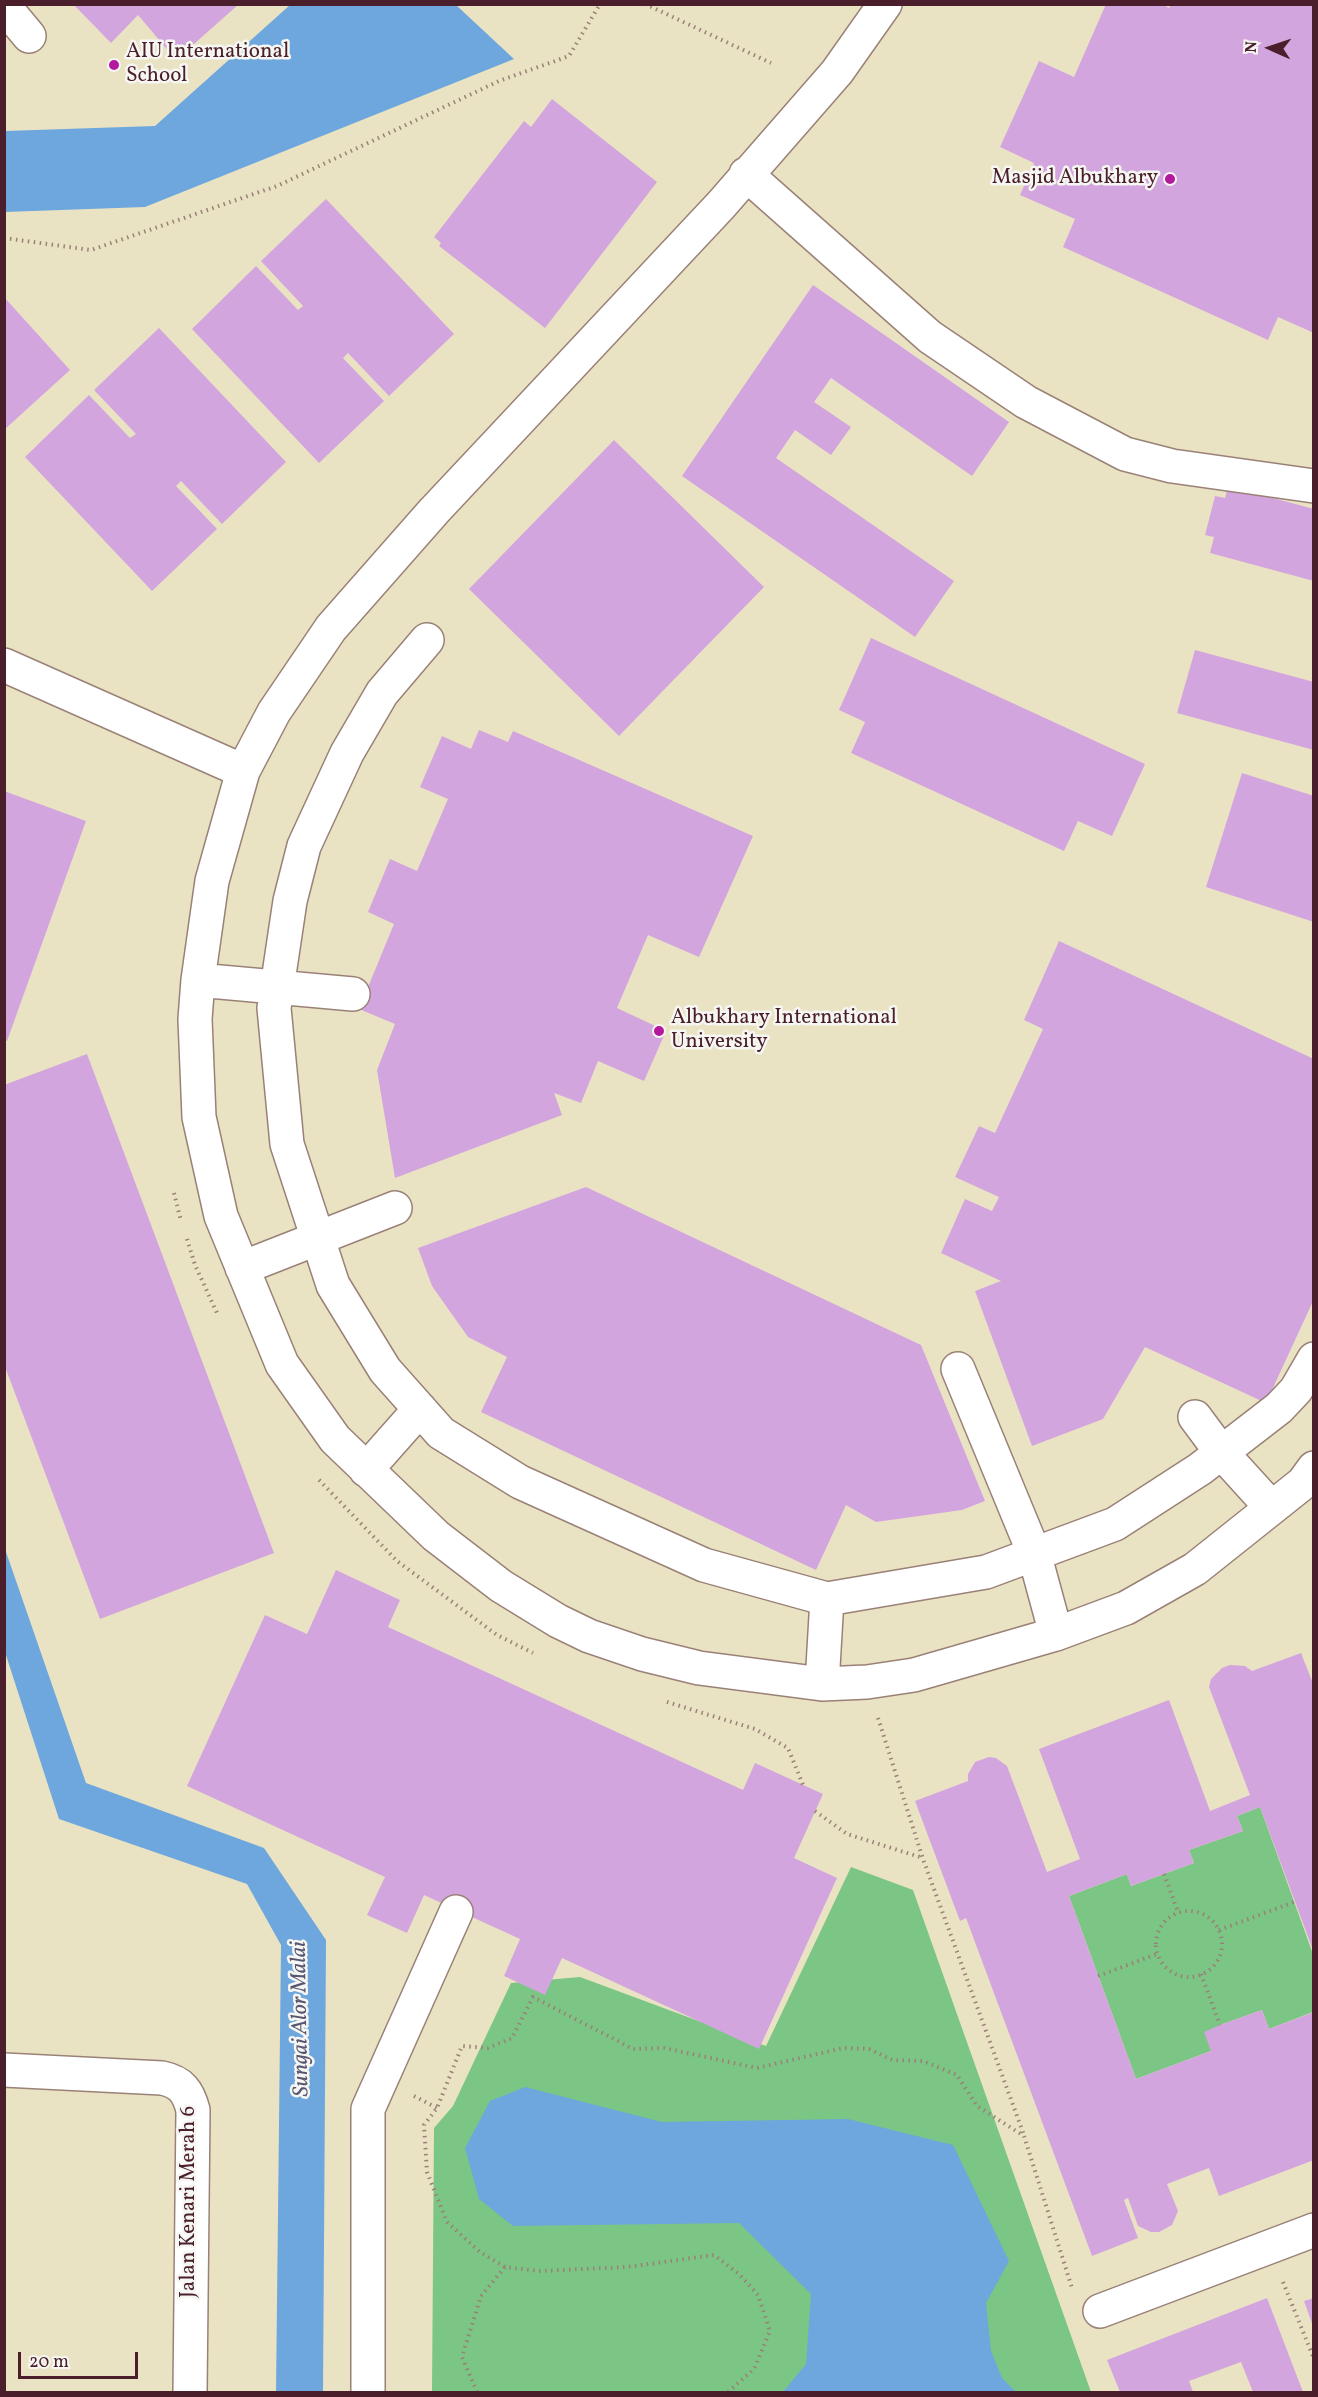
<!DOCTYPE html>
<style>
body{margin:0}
#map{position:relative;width:1318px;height:2397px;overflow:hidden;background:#eae3c3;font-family:Vollkorn,serif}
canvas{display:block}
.frame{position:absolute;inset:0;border:6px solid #4a1f2b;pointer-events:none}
.north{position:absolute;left:1240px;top:18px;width:60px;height:60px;-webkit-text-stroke:4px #f6f6f2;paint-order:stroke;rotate:273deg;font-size:16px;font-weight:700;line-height:24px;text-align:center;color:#4a1f2b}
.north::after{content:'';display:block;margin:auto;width:21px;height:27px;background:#4a1f2b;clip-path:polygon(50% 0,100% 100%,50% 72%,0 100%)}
.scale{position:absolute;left:18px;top:2352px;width:120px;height:27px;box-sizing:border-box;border:3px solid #4a1f2b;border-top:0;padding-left:8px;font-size:18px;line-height:21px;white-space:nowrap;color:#4a1f2b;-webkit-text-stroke:4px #f6f6f2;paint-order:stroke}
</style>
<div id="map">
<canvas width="1318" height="2397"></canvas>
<div class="frame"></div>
<div class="north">N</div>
<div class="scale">20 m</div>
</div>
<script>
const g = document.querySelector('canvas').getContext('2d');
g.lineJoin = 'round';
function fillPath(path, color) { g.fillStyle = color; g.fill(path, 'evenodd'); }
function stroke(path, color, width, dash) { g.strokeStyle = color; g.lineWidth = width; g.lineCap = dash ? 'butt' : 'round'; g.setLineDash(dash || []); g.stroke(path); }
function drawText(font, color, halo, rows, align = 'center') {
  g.font = font + ' Vollkorn,serif'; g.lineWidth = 5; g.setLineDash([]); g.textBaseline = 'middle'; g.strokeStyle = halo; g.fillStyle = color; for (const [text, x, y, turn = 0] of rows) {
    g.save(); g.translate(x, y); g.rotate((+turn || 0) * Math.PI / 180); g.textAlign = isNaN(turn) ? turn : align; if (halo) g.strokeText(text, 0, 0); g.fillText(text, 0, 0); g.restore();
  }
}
const green = new Path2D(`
 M1260,1807L1313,1954V2012L1269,2029L1262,2010L1220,2025L1211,2051L1136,2079L1069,1896L1127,1874L1131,1886L1194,1863L1189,1850L1243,1831L1237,1816Z
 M851,1867L913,1890L1091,2392H432L434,2128L453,2106L511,1983L580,1977L766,2046Z`);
const water = new Path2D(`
 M290,5H456L514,59L145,207L5,212V131L155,126Z
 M5,1549L86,1783L264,1848L326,1940L323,2392H276L281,1945L247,1884L59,1819L5,1652Z
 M525,2087L662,2122L848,2119L953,2145L1009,2261L986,2303L991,2351L1002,2378L1016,2392H783L806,2364L811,2294L739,2223L513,2226L479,2199L465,2148L490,2101Z`);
const building = new Path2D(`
 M73,4H239L176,60L138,15L111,43Z
 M1106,4H1162L1169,8L1171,4H1314V333L1278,317L1268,340L1063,247L1075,219L1020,195L1034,163L1000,147L1039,61L1074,77Z
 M552,99L657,182L545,328L439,246L441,243L434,237L524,121L531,127Z
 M326,199L454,334L389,396L348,353L343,358L384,401L319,463L192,329L256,266L298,310L303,306L261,261Z
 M813,285L1009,422L972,476L831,378L814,402L851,427L831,455L795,430L776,458L954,581L915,637L682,476Z
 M4,297L70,370L4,430Z
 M159,328L286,462L222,524L181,481L176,486L217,529L152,591L25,457L89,395L130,438L136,434L94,390Z
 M614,440L764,587L619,736L469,589Z
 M1228,486L1314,509V581L1210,553L1214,537L1205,535L1215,496L1225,498Z
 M871,638L1145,764L1112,836L1078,821L1064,851L851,753L865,722L839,710Z
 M1195,650L1314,682V750L1177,713Z
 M479,730L508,742L513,731L753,836L699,957L648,935L617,1008L666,1031L644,1081L598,1061L581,1103L554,1093L562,1115L395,1178L377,1070L395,1024L359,1009L394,924L368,912L390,859L417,871L448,799L420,787L442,736L471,749Z
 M1242,773L1314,796V922L1206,887Z
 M4,791L86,821L7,1041L4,1040Z
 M1059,941L1314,1059V1299L1266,1403L1145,1347L1103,1419L1032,1446L975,1291L1001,1281L941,1253L965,1199L992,1211L999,1197L955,1177L979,1126L995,1133L1043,1029L1024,1020Z
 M87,1054L274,1553L100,1619L4,1364V1085Z
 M586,1187L921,1345L985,1501L962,1510L876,1522L846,1505L816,1570L481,1412L507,1357L468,1337L432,1286L418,1248Z
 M336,1570L400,1600L388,1627L743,1790L755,1763L823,1794L794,1858L837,1878L759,2049L562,1958L545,1995L504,1976L520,1939L424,1895L407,1933L367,1915L385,1877L187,1786L265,1615L307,1634Z
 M1301,1653L1314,1686V1953L1260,1807L1237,1816L1243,1831L1189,1850L1194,1863L1131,1886L1127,1874L1069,1896L1136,2079L1211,2051L1204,2032L1220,2025L1262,2010L1269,2029L1314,2012V2160L1219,2196L1209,2168L1167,2184L1178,2211L1172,2225L1159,2232H1151L1138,2226L1128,2198L1124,2200L1138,2238L1092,2256L966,1918L960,1921L915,1801L968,1781V1774L975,1762L989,1757L996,1758L1007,1766L1047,1872L1080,1859L1039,1749L1169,1700L1210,1811L1250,1795L1209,1687L1211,1679L1222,1668L1230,1665L1245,1666L1252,1671Z
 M1267,2298L1303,2392H1253L1241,2362L1189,2381L1193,2392H1120L1107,2360Z
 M1314,2298V2326H1313L1304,2301Z`);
const path = new Path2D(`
 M645,4L771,63
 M4,238L91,250L277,186L499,81L569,56L600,4
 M174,1193L181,1221
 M187,1239L195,1265L217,1313
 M319,1480L397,1561L497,1635L533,1653
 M667,1702L755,1729L788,1748L803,1785
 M878,1718L923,1859L1024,2135
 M815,1811L847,1834L923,1858
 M1164,1874L1178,1912
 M1156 1944a33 33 0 1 1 66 0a33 33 0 1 1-66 0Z
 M1219,1930L1294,1902
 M1201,1974L1220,2025
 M1098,1976L1157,1954
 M414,2096L437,2108
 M1283,2282L1314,2359
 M477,2392L462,2357L481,2296L505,2267
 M728,2392L754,2369L770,2331L758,2295L739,2274L714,2255L627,2267L539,2271L505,2267L480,2252L447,2222L427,2172L424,2125L437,2108L462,2046L488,2048L512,2038L533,1997L633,2049L664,2048L757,2068L843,2048L869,2049L892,2060L923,2061L957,2075L977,2106L1024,2136L1072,2288`);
const minor = new Path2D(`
 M885,4L837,72L721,205L434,511L331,628L274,712L243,771L212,881L198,980L195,1019L199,1117L221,1216L282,1364L335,1439L436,1536L501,1586L558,1621L589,1636L642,1654L699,1668L822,1684L867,1682L914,1675L1056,1634L1126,1608L1195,1569L1303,1483L1314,1468
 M4,6L29,36
 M746,174L930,337L1026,402L1125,454L1172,466L1314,486
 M427,640L382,693L347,753L304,846L290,901L274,1008L287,1144L333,1285L385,1370L441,1433L520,1482L704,1565L827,1599L986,1572L1115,1524L1200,1469L1279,1408L1296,1390L1314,1359
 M4,665L243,771
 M198,980L353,994
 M242,1268L395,1208
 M958,1369L1034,1553L1056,1634
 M1195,1417L1221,1452L1271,1507
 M366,1470L420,1409
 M822,1684L827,1599
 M4,2070L162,2078C181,2082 188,2091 193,2110L190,2392
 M1100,2311L1314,2230
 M368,2392V2109L456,1912`);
const markers = [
 [114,65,6,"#b5179e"],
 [1170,179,6,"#b5179e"],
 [659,1031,6,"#b5179e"]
];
const poiNames = [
 ["AIU International",126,53],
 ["School",126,77],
 ["Masjid Albukhary",1158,179,"right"],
 ["Albukhary International",671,1019],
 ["University",671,1043]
];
const streetNames = [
 ["Jalan Kenari Merah 6",190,2202,-90]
];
const waterNames = [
 ["Sungai Alor Malai",302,2019,-91]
];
fillPath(green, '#7bc685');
fillPath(water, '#6da7dd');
fillPath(building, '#d3a5de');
stroke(minor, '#9a8177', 36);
stroke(path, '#9a8177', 4, [1.5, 4.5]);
stroke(minor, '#fff', 33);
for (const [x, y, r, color] of markers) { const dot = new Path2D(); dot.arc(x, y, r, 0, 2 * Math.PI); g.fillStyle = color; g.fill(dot); stroke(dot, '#f6f6f2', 2); }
drawText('21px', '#4a1f2b', '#f6f6f2', poiNames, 'left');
drawText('21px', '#4a1f2b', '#f6f6f2', streetNames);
drawText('italic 22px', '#585572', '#f6f6f2', waterNames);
</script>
